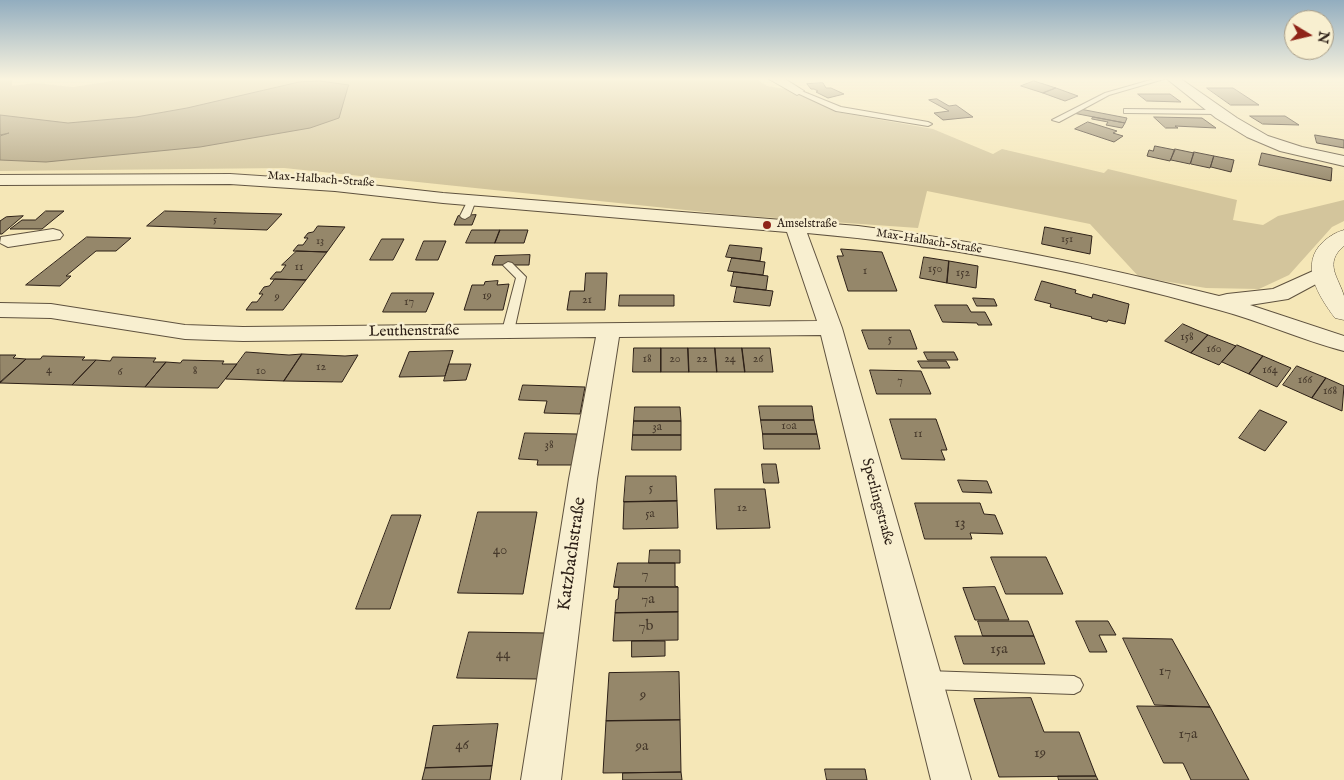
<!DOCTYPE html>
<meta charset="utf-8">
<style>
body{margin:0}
#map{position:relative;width:1344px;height:780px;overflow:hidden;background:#f5e7b7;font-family:"IM FELL English",serif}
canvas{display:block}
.north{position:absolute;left:1284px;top:10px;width:50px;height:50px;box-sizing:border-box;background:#f8efd0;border:1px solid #a79c86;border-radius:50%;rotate:99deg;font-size:14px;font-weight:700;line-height:20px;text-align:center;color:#2d2017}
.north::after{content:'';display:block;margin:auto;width:18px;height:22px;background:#8f2418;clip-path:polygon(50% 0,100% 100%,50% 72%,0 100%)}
</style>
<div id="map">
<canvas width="1344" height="780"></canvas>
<div class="north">N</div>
</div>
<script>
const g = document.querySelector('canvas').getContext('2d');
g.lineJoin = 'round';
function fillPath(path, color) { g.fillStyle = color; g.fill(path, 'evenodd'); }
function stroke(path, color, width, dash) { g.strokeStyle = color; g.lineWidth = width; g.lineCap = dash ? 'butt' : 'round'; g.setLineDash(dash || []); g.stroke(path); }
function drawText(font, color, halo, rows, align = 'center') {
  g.font = font + ' "IM FELL English",serif'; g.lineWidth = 5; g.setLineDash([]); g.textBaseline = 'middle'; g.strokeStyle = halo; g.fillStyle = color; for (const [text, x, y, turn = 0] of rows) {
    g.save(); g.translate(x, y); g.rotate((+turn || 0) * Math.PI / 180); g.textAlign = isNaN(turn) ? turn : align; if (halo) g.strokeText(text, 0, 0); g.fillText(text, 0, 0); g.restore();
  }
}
const green = new Path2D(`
 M0,79H12V86L35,83L73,87L125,79H756L767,86L799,91L836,112L933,129L993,154L1002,149L1104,173L1108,169L1237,200L1233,220L1263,225L1278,216L1344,200V221L1332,227L1289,275L1259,289L1206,288L1139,277L1090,224L927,191L918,228L733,215L284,168L0,171Z`);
const water = new Path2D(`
 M320,81L349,85L348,87L339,118L310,128L200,147L46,162L0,160V136L9,133L0,135V115L68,123L136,117L187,108L299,82Z`);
const building = new Path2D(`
 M1034,81L1056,88L1043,93L1021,86Z
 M823,83L826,88H831L844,94L828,98L816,92L818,91L814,89H811L807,84Z
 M1056,88L1078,96L1065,101L1043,93Z
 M1207,88H1233L1259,105H1231Z
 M1138,94H1170L1181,102L1147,101Z
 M937,99L949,106L956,105L973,117L943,120L934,113L949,111L929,100Z
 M1080,109L1127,118L1125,123L1073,113Z
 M1250,116H1285L1299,125L1263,124Z
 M1093,117L1125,123L1122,128L1106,125L1108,122L1092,119Z
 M1154,117L1202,118L1216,128L1175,126L1178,128H1166Z
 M1088,122L1117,131L1113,133L1123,136L1114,142L1075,129Z
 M1315,135L1344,140V148L1317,143Z
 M1155,146L1175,150L1170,161L1147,156L1149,150L1153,151Z
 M1175,149L1194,153L1190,164L1171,160Z
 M1194,152L1214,156L1210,168L1191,164Z
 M1262,153L1332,168L1331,181L1259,165Z
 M1214,156L1234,160L1231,172L1211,167Z
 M46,211H64L42,229H10L22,220H35Z
 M165,211L282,214L267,230L147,226Z
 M476,215L472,225H454L458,216Z
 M23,216L2,234H0V221L6,217Z
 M318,226L345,227L327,252L293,251L298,245H303L308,238H304L308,233L313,232Z
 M1045,227L1092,236L1090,254L1042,244Z
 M472,230H500L495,243H466Z
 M500,230H528L524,243H495Z
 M87,237L131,238L116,251H96L66,276H71L60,286L26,285Z
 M382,239H404L393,260H370Z
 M424,241H446L438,260H416Z
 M730,245L762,248L760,261L726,257Z
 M841,249L882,252L897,291H848L837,256H843Z
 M297,251L327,252L306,280L270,279L276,272H281L286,265H282Z
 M530,255L529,265H492L495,256Z
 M924,257L949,261L947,283L920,278Z
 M732,258L765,262L763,275L728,271Z
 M949,261L978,266L976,288L947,283Z
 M734,272L768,276L766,290L731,286Z
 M586,273H607L605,310H567L570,291H584Z
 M275,279L306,280L283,310H246L252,302H257L263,294H259L264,287L269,286Z
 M498,281L497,285L509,284L503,310H464L472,285H484L485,282Z
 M1042,281L1076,290L1075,293L1092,298L1093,294L1129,304L1125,324L1108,320L1107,322L1091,318L1092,317L1050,307L1051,304L1035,300Z
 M737,287L773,291L770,306L734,302Z
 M392,293H434L426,312H383Z
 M620,295H674V306H619Z
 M973,298L994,299L997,306H977Z
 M935,305H967L971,312H985L992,325H978L977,323L943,322Z
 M1183,324L1208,335L1191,353L1165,341Z
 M862,330H910L917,349H869Z
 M1208,335L1236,346L1219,365L1191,353Z
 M1237,345L1263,356L1249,374L1222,362Z
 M634,348H661V372H633Z
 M661,348H688L689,372H661Z
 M688,348H715L717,372H689Z
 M715,348H742L745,372H717Z
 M742,348H770L773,372H745Z
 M453,351L445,376L399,377L409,352Z
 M246,352L289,355L302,354L284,381L226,379Z
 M924,352H954L958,360H928Z
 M302,354L345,356L358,355L342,382L284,381Z
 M0,355H16L13,358L26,359L0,382Z
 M43,356L85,357L82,360H96L72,385L0,383L26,359H40Z
 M1263,356L1291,368L1277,387L1249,374Z
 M113,357L156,358L153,362H166L145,387L72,385L96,360L110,361Z
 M183,360L224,361L222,364H237L218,388L145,387L166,362L180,363Z
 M918,361H946L950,368H922Z
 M449,364H471L466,380L444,381Z
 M1297,366L1326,378L1312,398L1283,385Z
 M870,370L921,371L931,394H877Z
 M1326,378L1344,386L1342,411L1312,398Z
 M523,385L585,387L580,414L544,413L547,401L519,400Z
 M759,406H812L814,420H761Z
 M635,407H680L681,421H634Z
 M1260,410L1287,422L1265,451L1239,438Z
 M890,419H936L947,450H941L945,460L902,459Z
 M761,420H814L817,434H763Z
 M634,421H681V435H633Z
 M525,433L577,434L572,465H537L538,460L519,459Z
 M763,434H817L820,449H764Z
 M633,435H681V450H632Z
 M762,464H776L779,483H764Z
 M626,476H676L677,501L624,502Z
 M958,480L987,481L992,493L963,492Z
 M715,489H765L770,528L717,529Z
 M677,501L678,528L623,529L624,502Z
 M915,503H980L984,514L995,515L1003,534L970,533L972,539H925Z
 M478,512H537L523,594L458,593Z
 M392,515H421L390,609H356Z
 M650,550H680V563H649Z
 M991,557H1046L1063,594H1006Z
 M618,563H675V586L678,587H614Z
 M614,587H678V612L615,613L616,600L618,599L619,588Z
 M995,587L1009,620H975L963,588Z
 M678,612V640L613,641L615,613Z
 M978,621H1028L1034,636H983Z
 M1076,621H1108L1116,635H1099L1107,652H1090Z
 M469,632L546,633L539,679L457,678Z
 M955,636H1034L1045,664H964Z
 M1123,638L1172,639L1210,707L1155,705Z
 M632,641H665V656L632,657Z
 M679,672L680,720L606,721L609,673Z
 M1031,698L1044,732H1079L1096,776L999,777L974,699Z
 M1137,706L1210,707L1249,780H1191L1183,763H1164Z
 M680,720L681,772L603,773L606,721Z
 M498,724L492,766L425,768L433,726Z
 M492,766L490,780H422L425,768Z
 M825,769H865L867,780H827Z
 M623,773L681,772L682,780H623Z
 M1058,776H1096L1098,780H1059Z`);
const service = new Path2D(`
 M1154,79H1164L1109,95L1059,122L1052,120L1105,93Z
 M795,90H799L841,107L928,122L932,124L928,126L836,111L795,92Z
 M1124,109L1219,110L1223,112L1219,114L1127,113H1124Z
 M472,197L476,200L470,216L465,219L462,218L460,216L468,200Z
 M508,262L512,263L526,277L514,331L508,334L502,331L516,278L503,265Z
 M927,671L1074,676L1080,679L1083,685L1080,691L1074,694L927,689L921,686L918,680L921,674Z`);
const minor = new Path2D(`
 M769,79H785L804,91L797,95Z
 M1167,79H1181L1237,118L1268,136L1302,147L1344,156V166L1280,151L1247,137L1216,118Z
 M230,174L335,181L443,193L858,226C980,241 1100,266 1219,296L1227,294L1273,289L1322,267L1329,269L1332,273L1329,277L1288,299L1250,305L1344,336V351C1301,340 1261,321 1219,310C1084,272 946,245 807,233L842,328L971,780H931L821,335L619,337L597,479L561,780H521L569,479L596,337L243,341L185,339L51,318L0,317V303L51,304L185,325L243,327L817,321L787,232L443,203L335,191L230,184L0,185V175Z
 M53,229L60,231L63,235L60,239L8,247L0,243L1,237Z`);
const tertiary = new Path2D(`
 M1344,230V246C1323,263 1339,278 1344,296C1344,303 1344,313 1344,320L1335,318C1319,297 1298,264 1324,241C1330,236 1336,232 1344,230Z`);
const markers = [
 [767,225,5,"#8f2418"]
];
const farNumbernames = [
 ["5",215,220],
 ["151",1067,240],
 ["13",320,242]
];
const farStreetnames = [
 ["Max-Halbach-Straße",321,180,4],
 ["Max-Halbach-Straße",929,242,9]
];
const farPoinames = [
 ["Amselstraße",777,225]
];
const numberNames = [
 ["11",299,268],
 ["150",935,270],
 ["1",865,272],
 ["152",963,274],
 ["19",487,297],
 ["9",277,298],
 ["21",587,301],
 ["17",409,303],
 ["158",1187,338],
 ["5",890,340],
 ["160",1214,350],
 ["18",647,360],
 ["20",675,360],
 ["22",702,360],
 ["24",730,360],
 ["26",758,360],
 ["12",321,368],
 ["4",49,371],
 ["164",1270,371],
 ["8",195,372],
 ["10",261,372],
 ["6",120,373],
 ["166",1305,381],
 ["7",900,382],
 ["168",1330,392],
 ["10a",789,427],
 ["3a",657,428],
 ["11",918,435],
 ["38",549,446],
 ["5",651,489],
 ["12",742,509],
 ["5a",650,515]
];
const streetNames = [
 ["Leuthenstraße",414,332,-1],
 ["Sperlingstraße",877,502,75]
];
const nearNumbernames = [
 ["13",960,524],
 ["40",500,551],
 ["7",645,575],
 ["7a",648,600],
 ["7b",646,627],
 ["15a",999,650],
 ["44",503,655],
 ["17",1165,672],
 ["9",643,696],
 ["17a",1188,735],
 ["46",462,746],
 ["9a",642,747],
 ["19",1040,754]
];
const nearStreetnames = [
 ["Katzbachstraße",573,554,-82]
];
fillPath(green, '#d3c59c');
fillPath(water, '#b1a381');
stroke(water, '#7c6f57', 1);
fillPath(building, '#95876a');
stroke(building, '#2d2017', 1);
stroke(service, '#5f523f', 2);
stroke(minor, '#5f523f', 2);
stroke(tertiary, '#5f523f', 1);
fillPath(service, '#f8efd0');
fillPath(minor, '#f8efd0');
fillPath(tertiary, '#f8efd0');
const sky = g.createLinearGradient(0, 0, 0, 188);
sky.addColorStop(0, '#92adbf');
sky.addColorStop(0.42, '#faf4df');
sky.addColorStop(1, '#faf4df00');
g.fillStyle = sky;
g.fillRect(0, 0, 1344, 188);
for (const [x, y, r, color] of markers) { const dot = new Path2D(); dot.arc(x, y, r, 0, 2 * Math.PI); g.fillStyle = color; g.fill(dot); stroke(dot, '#f8efd0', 2); }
drawText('11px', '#473a2c', null, farNumbernames);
drawText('12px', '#2d2017', '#f8efd0', farStreetnames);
drawText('12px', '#2d2017', '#f8efd0', farPoinames, 'left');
drawText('12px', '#473a2c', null, numberNames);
drawText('15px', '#2d2017', '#f8efd0', streetNames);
drawText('15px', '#473a2c', null, nearNumbernames);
drawText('18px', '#2d2017', '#f8efd0', nearStreetnames);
</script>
